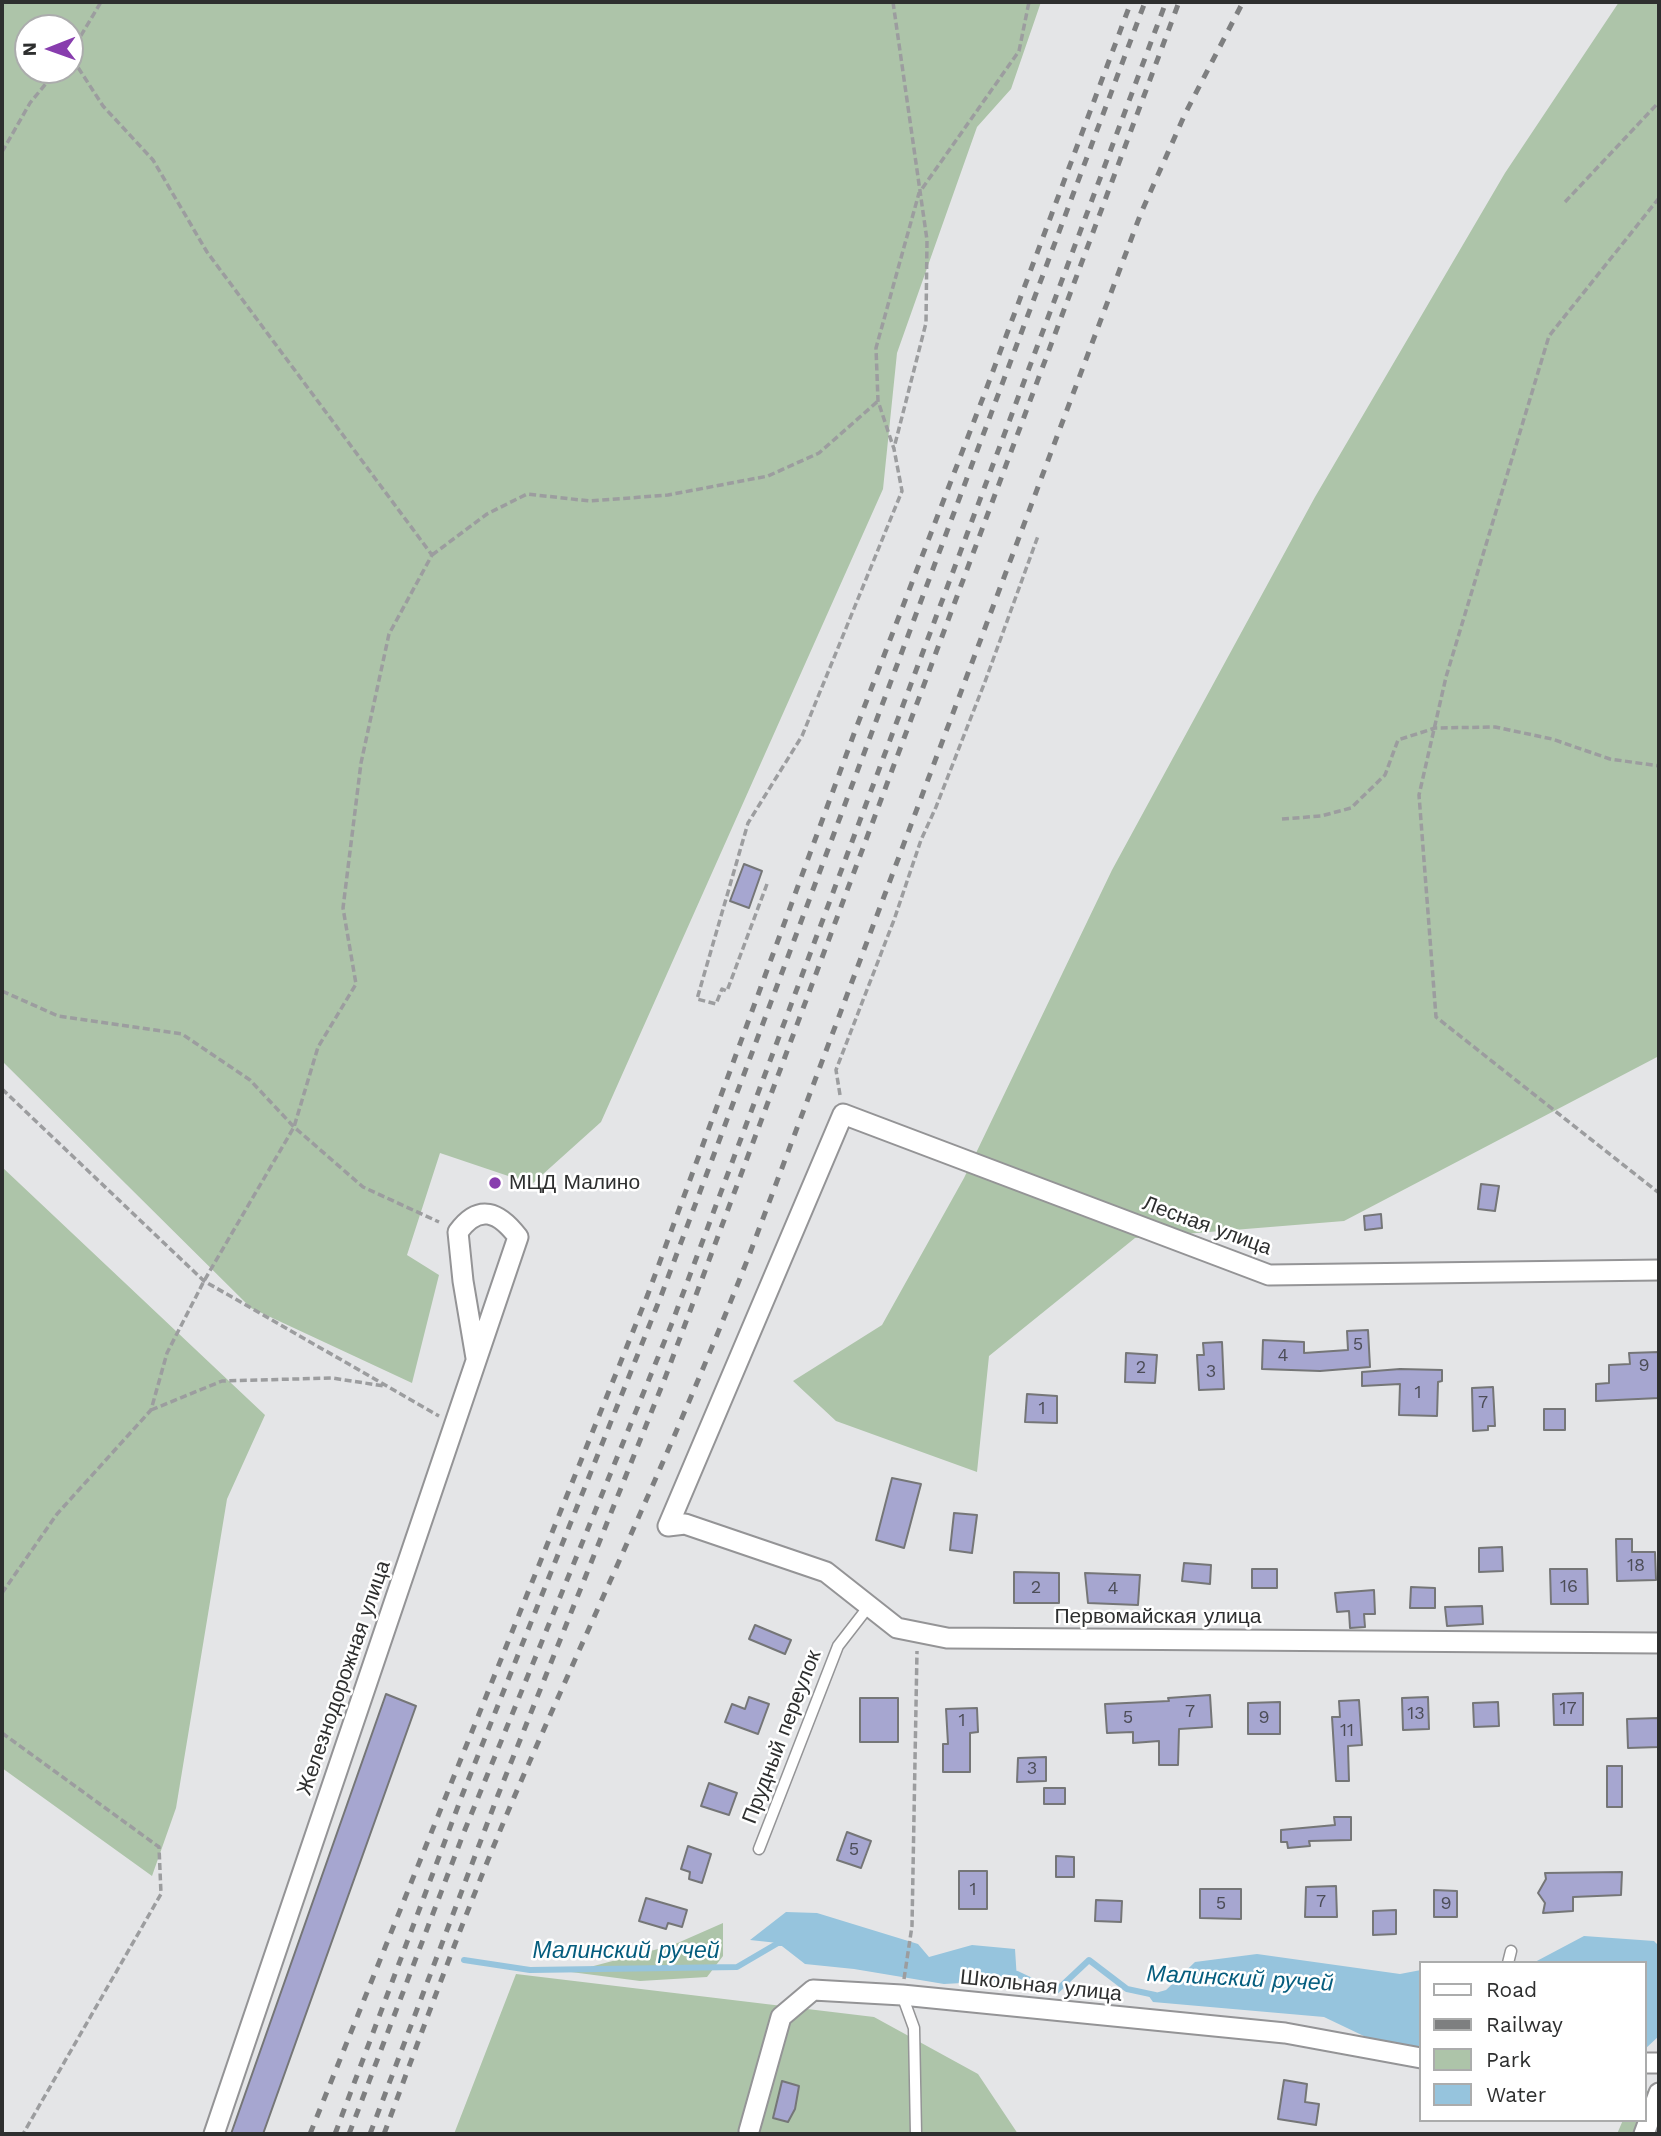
<!DOCTYPE html>
<meta charset="utf-8">
<style>
body{margin:0}
#map{position:relative;width:1661px;height:2136px;overflow:hidden;background:#e4e5e7;font-family:"Work Sans",sans-serif}
canvas{display:block}
.frame{position:absolute;inset:0;border:4px solid #2e2f2f;pointer-events:none}
.legend{position:absolute;left:1419px;top:1961px;width:228px;height:161px;box-sizing:border-box;background:#fff;border:2px solid #abacac;margin:0;padding:9px 12px;list-style:none;font-size:21px;color:#2e2f2f}
.legend li{display:flex;align-items:center;gap:14px;height:35px}
.legend b{width:35px;border:2px solid #abacac}
.north{position:absolute;left:14px;top:14px;width:70px;height:70px;box-sizing:border-box;background:#fff;border:2px solid #abacac;border-radius:50%;rotate:269deg;font-size:19px;font-weight:700;line-height:28px;text-align:center;color:#2e2f2f}
.north::after{content:'';display:block;margin:auto;width:24px;height:32px;background:#883dae;clip-path:polygon(50% 0,100% 100%,50% 72%,0 100%)}
</style>
<div id="map">
<canvas width="1661" height="2136"></canvas>
<div class="frame"></div>
<ul class="legend">
<li><b style="height:9px;background:#fff"></b>Road</li>
<li><b style="height:9px;background:#7e7f80"></b>Railway</li>
<li><b style="height:19px;background:#adc4a9"></b>Park</li>
<li><b style="height:19px;background:#96c4dd"></b>Water</li>
</ul>
<div class="north">N</div>
</div>
<script>
const g = document.querySelector('canvas').getContext('2d');
g.lineJoin = 'round';
function fillPath(path, color) { g.fillStyle = color; g.fill(path, 'evenodd'); }
function stroke(path, color, width, dash) { g.strokeStyle = color; g.lineWidth = width; g.lineCap = dash ? 'butt' : 'round'; g.setLineDash(dash || []); g.stroke(path); }
function drawText(font, color, halo, rows, align = 'center') {
  g.font = font + ' "Work Sans",sans-serif'; g.lineWidth = 5; g.setLineDash([]); g.textBaseline = 'middle'; g.strokeStyle = halo; g.fillStyle = color; for (const [text, x, y, turn = 0] of rows) {
    g.save(); g.translate(x, y); g.rotate((+turn || 0) * Math.PI / 180); g.textAlign = isNaN(turn) ? turn : align; if (halo) g.strokeText(text, 0, 0); g.fillText(text, 0, 0); g.restore();
  }
}
const green = new Path2D(`
 M2,2H1041L1011,89L977,127L897,353L883,489L601,1122L532,1184L440,1153L407,1255L439,1275L412,1383L251,1308L2,1061ZM28,28H70V70H28Z
 M1619,2H1659V1056L1344,1221L1135,1238L989,1356L977,1472L836,1421L793,1381L882,1325L964,1178L1112,870L1315,497L1505,173Z
 M2,1167L265,1415L227,1499L176,1808L152,1876L2,1768Z
 M723,1923V1956L707,1977L640,1981L571,1972L673,1945Z
 M516,1974L874,2017L978,2074L1018,2134H454Z
 M1645,2090L1659,2095V2134H1617L1623,2120H1645Z`);
const water = new Path2D(`
 M786,1912L817,1913L918,1944L929,1957L972,1945L1015,1949L1017,1980L944,1984L854,1969L805,1964L778,1943L750,1940Z
 M1584,1936L1654,1941L1659,1946V2036L1645,2049V1963H1533Z
 M1257,1954L1400,1974L1421,1970V2052L1368,2038L1324,2017L1153,2002L1148,1995L1166,1990L1195,1962Z`);
const stream = new Path2D(`
 M464,1960L530,1970L737,1967L778,1943H784
 M1010,1973L1017,1974L1055,1992L1089,1960L1127,1989L1155,1995`);
const building = new Path2D(`
 M744,864L762,871L749,908L730,901Z
 M1481,1184L1499,1186L1495,1211L1478,1209Z
 M1381,1214L1382,1228L1365,1230L1364,1216Z
 M1368,1330L1370,1367L1320,1371L1262,1369L1263,1340L1304,1342V1353L1348,1350L1347,1331Z
 M1222,1342L1224,1389L1199,1390L1197,1355H1204L1203,1343Z
 M1659,1352V1398L1596,1401V1384L1609,1383V1365L1630,1364L1629,1353Z
 M1126,1353L1157,1355L1155,1383L1125,1382Z
 M1400,1369L1442,1370V1381L1438,1382L1437,1416L1399,1415L1400,1384L1362,1386V1372Z
 M1493,1387L1495,1426H1488V1430L1473,1431L1472,1388Z
 M1027,1394L1057,1396V1423L1025,1422Z
 M1544,1409H1565V1430H1544Z
 M892,1478L921,1484L904,1548L876,1540Z
 M954,1513L977,1515L972,1553L950,1550Z
 M1616,1539H1632V1552H1655L1656,1580L1617,1581Z
 M1502,1547L1503,1571L1479,1572V1548Z
 M1184,1563L1211,1565L1210,1584L1182,1581Z
 M1252,1569H1277V1588H1252Z
 M1550,1569H1587L1588,1604H1551Z
 M1014,1572L1059,1573V1603H1014Z
 M1085,1573L1140,1575L1138,1605L1088,1603Z
 M1411,1587L1435,1588V1608H1410Z
 M1374,1590L1375,1614H1364L1365,1627L1350,1628L1349,1611L1337,1612L1335,1593Z
 M1482,1606L1483,1624L1447,1626L1445,1607Z
 M755,1625L791,1640L785,1654L749,1639Z
 M1583,1693V1725H1554L1553,1694Z
 M386,1694L416,1706L263,2134H231Z
 M1210,1695L1212,1727L1179,1729L1178,1765H1159V1741L1133,1743V1732L1107,1733L1105,1704L1169,1701L1168,1698Z
 M749,1697L769,1704L758,1734L725,1722L732,1704L745,1709Z
 M1428,1697L1429,1729L1403,1730L1402,1698Z
 M860,1698H898V1742H860Z
 M1359,1700L1362,1745L1348,1746L1349,1781H1336L1332,1717H1340L1339,1701Z
 M1280,1702V1734H1248V1703Z
 M1498,1702L1499,1726L1474,1727L1473,1703Z
 M977,1708L978,1732L970,1733V1772H943V1744H948L946,1709Z
 M1659,1718V1747L1628,1748L1627,1719Z
 M1046,1757V1781L1017,1782L1018,1758Z
 M1607,1766H1622V1807H1607Z
 M709,1783L737,1793L729,1815L701,1806Z
 M1044,1788H1065V1804H1044Z
 M1334,1817H1351V1840L1309,1841L1310,1846L1288,1848L1287,1842H1281V1830L1335,1825Z
 M847,1832L871,1841L861,1868L837,1860Z
 M688,1846L711,1854L702,1883L689,1879L690,1872L681,1869Z
 M1056,1856L1074,1857V1877H1056Z
 M959,1871H987V1909H959Z
 M1622,1872L1621,1895L1573,1897V1911L1543,1913L1545,1903L1538,1893L1546,1879L1545,1873Z
 M1336,1886L1337,1917H1305L1306,1887Z
 M1200,1889H1241V1919L1200,1918Z
 M1434,1890L1457,1891V1917H1434Z
 M646,1898L687,1910L682,1927L668,1923L666,1929L639,1921Z
 M1096,1900L1122,1901L1121,1922L1095,1921Z
 M1396,1910V1934L1373,1935V1911Z
 M1284,2080L1307,2084L1305,2102L1319,2104L1316,2125L1278,2119Z
 M782,2081L799,2086L795,2109L788,2122L773,2118Z`);
const path = new Path2D(`
 M893,2L927,240L926,323L894,448
 M70,54L101,2
 M2,152L30,103L57,70
 M1659,198L1549,336L1446,677L1419,795L1436,1017L1659,1193
 M1565,202L1659,102
 M432,555L487,514L527,494L590,501L668,495L768,476L819,453L878,401
 M1282,819L1321,816L1351,808L1385,775L1398,740L1435,728L1495,727L1552,739L1610,759L1659,766
 M767,884L727,991L722,989L716,1004L697,999L748,823L802,736L902,491L894,449L878,401L876,348L919,193L1019,51L1029,2
 M2,991L58,1016L182,1034L250,1080L294,1127L363,1187L439,1222
 M2,1089L204,1281L439,1416
 M840,1095L836,1070L894,920L921,840L936,807L986,679L1038,536
 M151,1410L222,1381L332,1378L384,1386
 M2,1593L57,1514L151,1410L167,1353L204,1281L294,1127L318,1047L356,984L343,908L361,763L389,634L432,555L207,252L153,160L103,106L70,55
 M2,1733L159,1847L161,1894L23,2134
 M904,1979L912,1926L917,1651`);
const service = new Path2D(`
 M759,1849L838,1646L869,1606
 M1508,1963L1511,1951
 M902,1995L914,2028L916,2134`);
const minor = new Path2D(`
 M1659,1270L1269,1275L843,1114L668,1526L685,1524L826,1572L897,1628L947,1638L1659,1643
 M1645,2063H1659
 M749,2131L781,2017L813,1990L902,1995L1285,2033L1421,2058
 M214,2134L518,1237C499,1212 479,1203 458,1232L463,1281L476,1358
 M1644,2134L1659,2093`);
const rail = new Path2D(`
 M310,2134L648,1294L855,731L984,395L1131,2
 M335,2134L463,1793L661,1296L1145,2
 M349,2134L464,1832L672,1323L1166,2
 M370,2134L498,1795L665,1378L1179,2
 M384,2134C427,2018 469,1902 518,1788C596,1610 679,1434 750,1253L1141,213L1185,114L1243,2`);
const markers = [
 [495,1183,7,"#883dae"]
];
const numberNames = [
 ["5",1358,1345],
 ["4",1283,1356],
 ["9",1644,1366],
 ["2",1141,1368],
 ["3",1211,1372],
 ["1",1418,1393],
 ["7",1483,1403],
 ["1",1042,1409],
 ["18",1636,1566],
 ["16",1569,1587],
 ["2",1036,1588],
 ["4",1113,1589],
 ["17",1568,1709],
 ["7",1190,1712],
 ["13",1416,1714],
 ["5",1128,1718],
 ["9",1264,1718],
 ["1",962,1721],
 ["11",1347,1731],
 ["3",1032,1769],
 ["5",854,1850],
 ["1",973,1890],
 ["7",1321,1902],
 ["5",1221,1904],
 ["9",1446,1904]
];
const poiNames = [
 ["МЦД Малино",509,1183]
];
const streetNames = [
 ["Лесная улица",1207,1226,20],
 ["Первомайская улица",1158,1617],
 ["Железнодорожная улица",344,1678,-71],
 ["Прудный переулок",782,1737,-69],
 ["Школьная улица",1041,1986,6]
];
const waterNames = [
 ["Малинский ручей",626,1951],
 ["Малинский ручей",1240,1979,3]
];
fillPath(green, '#adc4a9');
fillPath(water, '#96c4dd');
stroke(stream, '#96c4dd', 6);
fillPath(building, '#a6a6d0');
stroke(building, '#757677', 2);
stroke(service, '#949496', 13);
stroke(minor, '#949496', 23);
stroke(path, '#9c9d9f', 3.5, [7, 3.5]);
stroke(service, '#fff', 10);
stroke(minor, '#fff', 19);
stroke(rail, '#7e7f80', 5, [9, 9]);
for (const [x, y, r, color] of markers) { const dot = new Path2D(); dot.arc(x, y, r, 0, 2 * Math.PI); g.fillStyle = color; g.fill(dot); stroke(dot, '#fff', 2.5); }
drawText('18px', '#4c4d57', null, numberNames);
drawText('21px', '#2e2f2f', '#fff', poiNames, 'left');
drawText('21px', '#2e2f2f', '#fff', streetNames);
drawText('italic 23px', '#055d7e', '#fff', waterNames);
</script>
